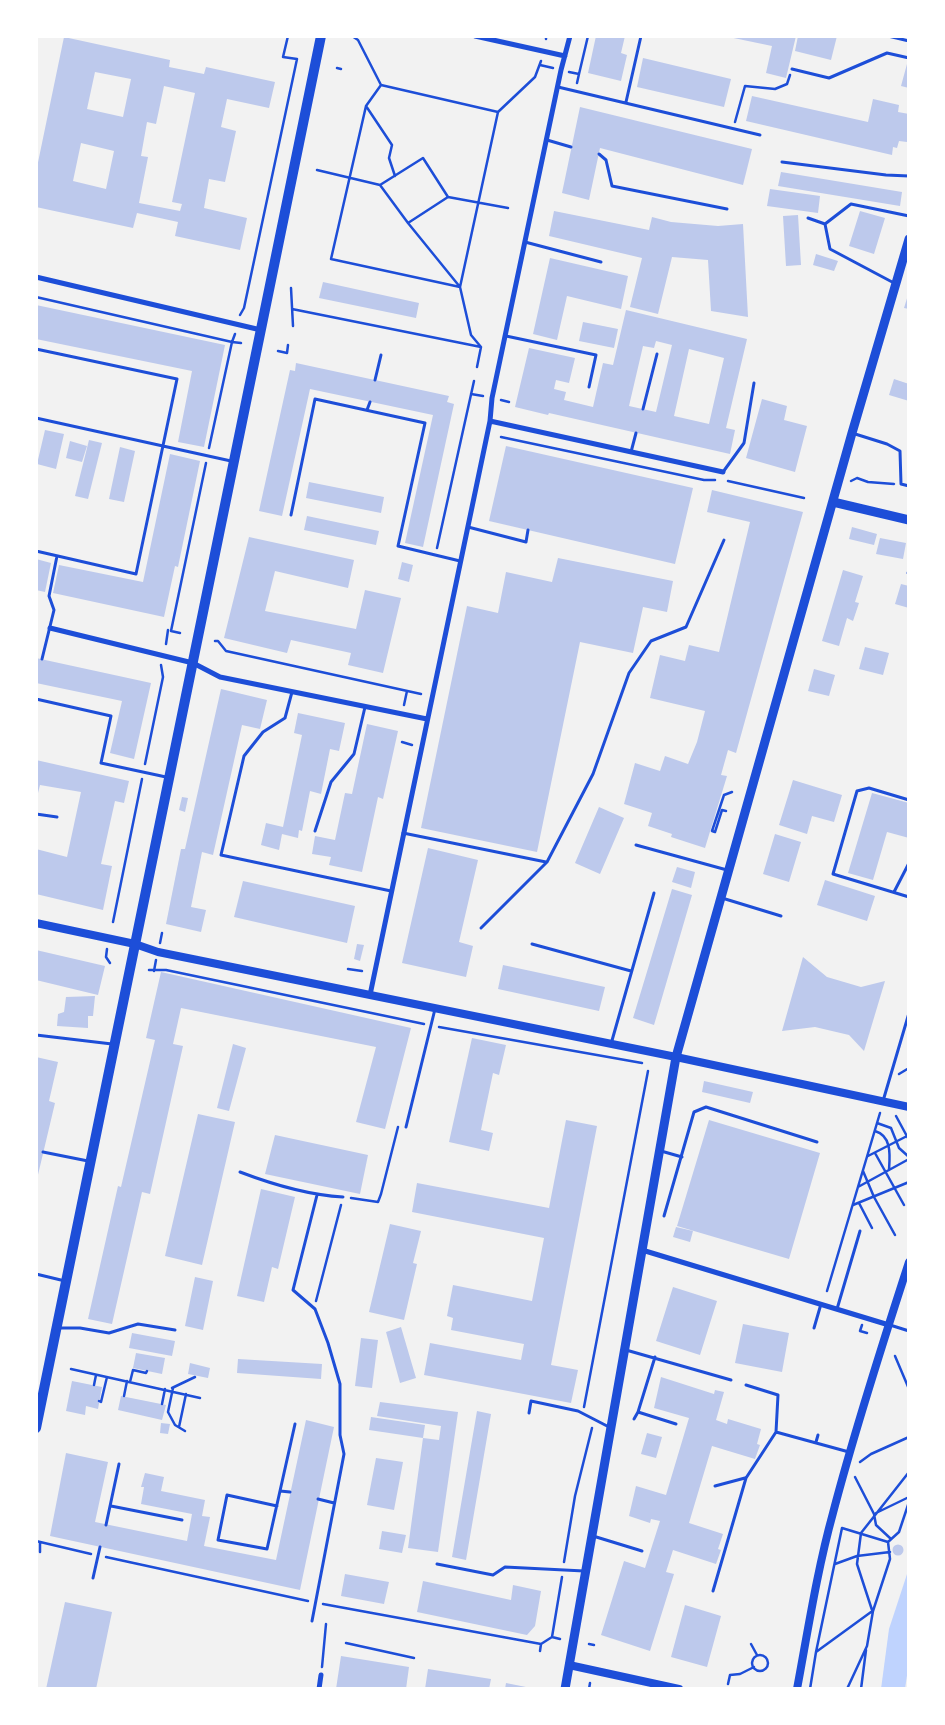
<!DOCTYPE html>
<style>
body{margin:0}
#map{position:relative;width:945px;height:1725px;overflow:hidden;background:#f2f2f2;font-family:"Golos Text",sans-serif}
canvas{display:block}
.frame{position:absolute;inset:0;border:38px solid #fff;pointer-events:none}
</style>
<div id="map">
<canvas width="945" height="1725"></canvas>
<div class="frame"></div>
</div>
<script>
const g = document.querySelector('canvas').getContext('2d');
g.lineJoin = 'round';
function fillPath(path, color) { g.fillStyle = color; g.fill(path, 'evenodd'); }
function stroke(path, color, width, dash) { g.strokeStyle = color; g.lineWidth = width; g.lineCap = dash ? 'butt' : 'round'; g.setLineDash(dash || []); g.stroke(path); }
const water = new Path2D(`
 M909,1568V1662L905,1689H881L889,1629Z`);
const building = new Path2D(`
 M596,36H625L621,53L627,55L621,81L588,73Z
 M724,36H796L786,78L766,73L772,46Z
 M798,36H837L831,60L795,51Z
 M64,37L170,60L169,67L204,74L206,67L275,82L269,108L227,99L221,127L236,131L225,182L209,179L204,208L247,218L240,250L175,236L178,222L137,213L133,228L36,207V172ZM95,72L131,79L123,117L87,109ZM164,86L195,93L172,202L182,204L180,211L139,203L148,157L141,156L147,122L156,124ZM81,143L114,151L106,189L73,181Z
 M643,58L731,79L724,107L637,87Z
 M907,64H909V88L901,86Z
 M752,96L868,122L873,99L899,105L898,112L909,114L907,142L899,141L897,148L893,147L892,155L746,121Z
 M580,107L752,149L743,185L600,148L589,200L562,193Z
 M781,172L902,192L900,206L778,186Z
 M770,189L820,196L818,213L767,206Z
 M554,211L649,230L652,217L671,222L718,226L743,224L748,317L711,311L708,260L672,257L658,314L630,307L642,258L549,236Z
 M860,211L885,218L874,254L849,246Z
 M798,215L801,265L786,266L783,216Z
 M816,254L838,261L834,271L813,265Z
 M550,258L628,276L621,309L567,296L557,340L533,334Z
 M323,282L419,303L416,318L319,298Z
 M909,292V309L904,308Z
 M36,305L225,345L204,447L178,442L192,371L36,339Z
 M626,310L747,339L726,428L735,430L730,454L549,413L548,415L515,407L529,348L575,358L569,383L556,380L554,389L566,392L564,400L593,407L603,363L613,365ZM656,341L672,345L656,412L629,406L643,346L654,348ZM689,349L724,358L709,424L674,416Z
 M583,322L618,329L614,348L579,341Z
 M296,363L449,396L447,402L454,404L423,547L405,543L433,415L310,389L282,516L259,511L290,370L295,371Z
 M894,379L909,384V401L889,395Z
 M762,399L787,406L784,420L807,426L795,472L746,458Z
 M45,430L64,434L56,469L37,464Z
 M89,440L102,443L88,499L75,496Z
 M70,441L87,446L82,462L66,458Z
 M506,446L693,488L675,564L489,521Z
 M120,447L135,451L124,502L109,499Z
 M170,454L200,461L178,567L175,566L164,617L53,593L59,565L143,582Z
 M309,482L384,497L381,513L306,498Z
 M712,490L803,512L736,753L728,750L721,775L727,776L705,848L671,837L672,834L648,826L652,813L624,804L635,763L660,771L665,756L688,764L697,742L705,711L650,698L660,655L685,661L689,645L719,652L750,522L707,512Z
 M307,516L379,531L376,545L304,530Z
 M852,527L877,534L874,545L849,539Z
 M249,537L354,560L348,588L275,571L265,611L356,629L365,590L401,598L383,673L348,665L351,653L291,640L287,653L224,638Z
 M880,538L906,543L903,559L876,554Z
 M558,558L673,581L667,612L643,607L633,653L580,642L537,852L421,828L467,606L498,613L506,572L552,582Z
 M36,559L51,563L45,592L36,590Z
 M402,562L413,565L409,582L398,579Z
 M843,570L863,576L855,602L859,603L853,621L847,618L839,646L822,641Z
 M901,584L909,586V608L895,604Z
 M865,647L889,653L883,675L859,669Z
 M36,658L151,683L134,759L110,753L122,701L36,683Z
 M814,669L835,675L829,696L808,691Z
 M221,689L267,700L260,729L242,725L213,855L202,852L191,907L206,910L201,932L166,924L181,849H185Z
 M298,713L345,723L339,751L330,749L321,794L310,791L302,831L299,830L298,838L282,834L279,850L261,845L266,823L283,827L302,735L294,733Z
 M367,724L398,731L383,799L378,797L362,872L329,865L331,857L312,854L315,836L335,840L345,793L352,794Z
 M36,760L129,781L124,803L115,801L101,864L112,866L103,910L36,894V849L67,857L81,792L40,785L38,793H36Z
 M793,780L842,795L834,822L812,816L807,834L779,825Z
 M872,793L909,803V838L887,832L873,880L848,873Z
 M182,797L188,798L185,812L179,810Z
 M599,807L624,818L600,874L575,863Z
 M775,834L801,842L789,882L763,874Z
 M428,848L478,860L459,942L473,946L466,977L402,963Z
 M677,867L695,872L691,888L672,882Z
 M825,880L875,896L867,921L817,905Z
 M243,881L355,906L347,943L234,917Z
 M672,889L692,895L654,1025L633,1018Z
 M357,944L364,945L360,961L354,959Z
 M36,950L105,966L98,995L36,980Z
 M803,957L827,977L861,987L885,981L864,1051L849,1035L815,1027L782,1031Z
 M503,965L605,987L599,1011L498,989Z
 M161,972L411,1028L385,1129L356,1122L376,1047L181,1008L173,1044L183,1046L150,1194L142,1192L112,1324L88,1319L118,1186L121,1187L155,1040L146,1038Z
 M95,996L93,1016H88V1028L57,1026L58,1014L64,1012L66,997Z
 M472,1038L506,1045L499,1075L493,1073L481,1130L493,1133L489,1151L449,1142Z
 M233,1044L246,1048L229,1111L217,1108Z
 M36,1057L58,1062L49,1101L55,1103L37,1179Z
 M704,1081L753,1092L750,1103L702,1092Z
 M198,1114L235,1122L202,1265L165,1256Z
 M566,1120L597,1126L551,1365L578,1370L571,1403L424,1375L430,1343L521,1360L524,1344L451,1330L453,1318L447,1316L453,1285L532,1301L544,1238L412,1212L417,1183L549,1208Z
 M709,1120L820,1153L789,1259L677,1226Z
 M275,1135L368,1155L360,1194L265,1174Z
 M261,1189L295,1197L278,1269L272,1267L264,1302L237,1296Z
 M390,1224L421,1231L413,1263L417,1264L404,1320L369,1312Z
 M676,1227L693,1231L690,1242L673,1237Z
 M195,1277L213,1281L203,1330L185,1326Z
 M673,1287L717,1301L700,1355L656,1341Z
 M743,1324L789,1333L782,1372L735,1363Z
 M401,1327L416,1378L400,1383L386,1332Z
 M132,1333L175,1341L172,1356L129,1348Z
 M361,1338L378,1340L372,1388L355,1386Z
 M136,1353L165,1358L162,1374L133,1368Z
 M238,1359L322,1364L321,1379L237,1373Z
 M190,1363L210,1368L208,1378L188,1374Z
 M661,1377L714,1394L715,1390L724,1392L716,1420L727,1424L728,1419L761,1429L757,1444L760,1445L755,1459L712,1446L689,1523L723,1534L718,1549L721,1550L716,1564L673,1550L666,1572L674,1574L650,1651L601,1635L624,1561L645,1568L660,1521L651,1519L650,1523L629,1516L636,1486L666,1495L689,1418L654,1408Z
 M72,1381L102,1387L98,1409L86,1406L85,1415L66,1411Z
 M121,1396L166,1405L162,1420L118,1410Z
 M380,1402L458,1412L438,1552L408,1548L423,1438L439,1440L441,1426L377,1416Z
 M477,1411L491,1414L466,1560L452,1557Z
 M371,1417L425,1425L423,1438L369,1430Z
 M306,1420L334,1427L300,1590L50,1536L66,1453L108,1462L95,1522L187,1541L192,1514L141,1504L144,1487H141L145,1473L164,1477L161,1491L205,1500L202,1516L210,1517L204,1546L276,1560Z
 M161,1423L170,1424L168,1434L160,1433Z
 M647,1433L662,1437L656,1458L641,1454Z
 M376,1458L403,1462L394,1510L367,1505Z
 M382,1531L406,1535L402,1553L379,1549Z
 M892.5 1550a5.5 5.5 0 1 1 11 0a5.5 5.5 0 1 1-11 0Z
 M345,1574L389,1582L384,1604L341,1596Z
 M423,1581L511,1600L513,1585L541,1591L535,1626L527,1635L417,1612Z
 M65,1602L112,1612L96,1689H46Z
 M685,1605L721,1616L707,1667L671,1657Z
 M341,1656L409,1667L406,1689H336Z
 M428,1669L491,1679L489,1689H425Z
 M506,1683L531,1688V1689H505Z`);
const path = new Path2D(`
 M352,36L358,40L381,85L498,112L535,77L541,61
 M546,39V36
 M540,65L553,68
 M337,68L341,69
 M569,72L579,74L577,83
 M579,74L588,36
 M381,85L366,106L331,259L460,287L498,112
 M366,106L392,145L389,158L395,176
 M735,122L745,86L775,89L787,84L790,75
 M317,170L380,185
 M448,197L423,158L380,185L408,223L448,197L508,208
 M408,223L460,287L471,335L481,347L477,367
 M291,288L293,326
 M36,297L232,342L209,448
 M292,309L481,347
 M240,315L244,308L297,59L283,57L288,36
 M235,334L232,342L241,343
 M278,351L287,353L288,345
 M471,394L483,396
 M501,400L509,402
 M501,437L704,480H715
 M728,481L804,498
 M851,481L857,478L868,482L894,484
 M437,548L474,381
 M180,633L171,631L206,463
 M215,641H218L226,651L421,694
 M166,644L168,630
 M404,705L407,691
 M402,742L412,745
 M145,764L163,677L161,665
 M726,811L722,810L715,832L712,831L724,795L732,792
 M113,922L142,779
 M160,943L162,933
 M107,949L106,957L110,963
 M348,969L362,971
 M149,970H166L424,1024
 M154,971L156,960
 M439,1027L642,1063
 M899,1074L909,1068
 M896,1116L909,1140
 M877,1123L891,1128L899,1148L909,1157
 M875,1131C892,1136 890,1155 889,1170
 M875,1153L904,1205
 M868,1156L909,1135
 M863,1171L874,1197L895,1235
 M858,1187L909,1159
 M351,1198L378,1202L381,1194L398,1127
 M859,1203L872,1228
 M853,1205L909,1182
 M827,1291L880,1113
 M316,1301L341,1205
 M862,1325L860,1331L867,1333
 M895,1356L909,1389
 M71,1369L200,1398
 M130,1382L133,1370L146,1373L147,1371
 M94,1385L96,1375
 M172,1388L195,1377
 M173,1388L168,1412L175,1425L185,1431
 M124,1396L127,1381
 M99,1401L101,1402L107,1377
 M162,1404L165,1389
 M584,1407L648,1071
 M179,1427L186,1394
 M860,1462L871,1454L909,1437
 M855,1477L874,1514L876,1525L891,1539
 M876,1513L909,1497
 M36,1541L91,1554
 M40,1542V1552
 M106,1557L308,1601
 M564,1562L575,1496L592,1428
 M835,1564L857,1556L890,1552
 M323,1604L541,1644L540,1651
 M872,1610L857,1564L861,1533L909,1472
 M552,1637L560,1639
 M346,1643L414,1658
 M541,1644L552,1637L562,1577
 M589,1644L594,1645
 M751,1644L757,1655
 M816,1652L842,1528L888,1542
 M752 1663a8 8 0 1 1 16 0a8 8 0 1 1-16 0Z
 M322,1667L326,1624
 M728,1684L730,1675L740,1674L754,1667
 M589,1689L590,1683
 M810,1689L816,1652L871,1612
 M847,1689L867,1646L873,1611L890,1559L888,1542L899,1532L909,1502
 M861,1689L866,1650`);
const service = new Path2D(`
 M888,36L909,41
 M792,69L829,78L887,53L909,58
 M558,87L760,135
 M626,102L641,36
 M547,140L571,147
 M599,154L606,160L612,186L727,209
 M782,162L886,175L909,176
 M808,218L825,224
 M525,242L601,262
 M894,283L830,249L825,224L851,204L909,216
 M506,336L596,355L589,387
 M36,349L177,379L136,574L36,551
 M375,380L381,355
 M643,409L657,354
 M367,410L370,402
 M36,418L231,461
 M852,433L887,444L900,451L901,484L909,486
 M631,452L636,433
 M723,472L744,443L754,383
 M291,515L315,399L425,423L398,546L460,561
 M468,527L526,542L528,530
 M908,573L909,571
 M42,659L54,610L49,596L57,556
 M36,684V683
 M292,692L285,718L263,732L244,756L221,855L391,891
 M36,699L111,716L101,763L166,777
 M909,800L869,788L857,791L833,874L909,897
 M36,814L57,817
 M315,831L331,782L354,754L365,707
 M403,833L546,862
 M636,845L727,870
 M894,892L909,863
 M722,898L781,916
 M481,928L547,862L593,774L629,673L651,641L686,627L724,540
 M532,944L631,971
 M36,1035L112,1044
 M611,1044L654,893
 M883,1101L909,1013
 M406,1127L435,1009
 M661,1151L682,1157
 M43,1152L88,1161
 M240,1172C274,1185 308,1195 343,1197
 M664,1216L694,1112L706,1107L817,1142
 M36,1274L65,1281
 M837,1309L860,1231
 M890,1325L909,1331
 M58,1328H80L109,1333L138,1324L175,1330
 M814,1328L821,1304
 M626,1350L731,1380
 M655,1357L638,1412L676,1424
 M746,1385L778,1395L776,1432
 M529,1413L531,1401L578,1411L609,1427
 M634,1419L638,1412
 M816,1442L818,1435
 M715,1486L745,1478
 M280,1491L290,1492
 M318,1499L334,1503
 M111,1506L182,1520
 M277,1506L227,1495L218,1540L267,1549L295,1424
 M106,1525L119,1464
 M593,1536L642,1551
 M437,1564L493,1575L505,1567L584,1571
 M93,1578L100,1547
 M713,1591L746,1478L776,1432L849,1452
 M312,1621L344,1454L340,1435V1384L328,1343L315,1309L293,1290L317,1195`);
const minor = new Path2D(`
 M475,36L565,56
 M36,277L261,330
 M490,421L723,472
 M50,628L193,663L220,677L427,719
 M370,995L490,421L492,398L561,70L570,36
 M642,1250L889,1325
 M319,1689L321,1675`);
const tertiary = new Path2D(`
 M36,923L135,944L158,952L676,1057L909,1107
 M569,1665L679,1689
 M797,1689C808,1630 817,1571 833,1513C855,1429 882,1345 909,1262`);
const secondary = new Path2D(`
 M833,502L909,520
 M565,1689L676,1057L852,433L909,239`);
const primary = new Path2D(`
 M36,1428L321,36`);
fillPath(water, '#bfd3fe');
fillPath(building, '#bdc9ec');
stroke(path, '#1d4ed8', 2.5);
stroke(service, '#1d4ed8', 3);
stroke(minor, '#1d4ed8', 5);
stroke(tertiary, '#1d4ed8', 8);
stroke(secondary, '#1d4ed8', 9);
stroke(primary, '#1d4ed8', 10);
</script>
